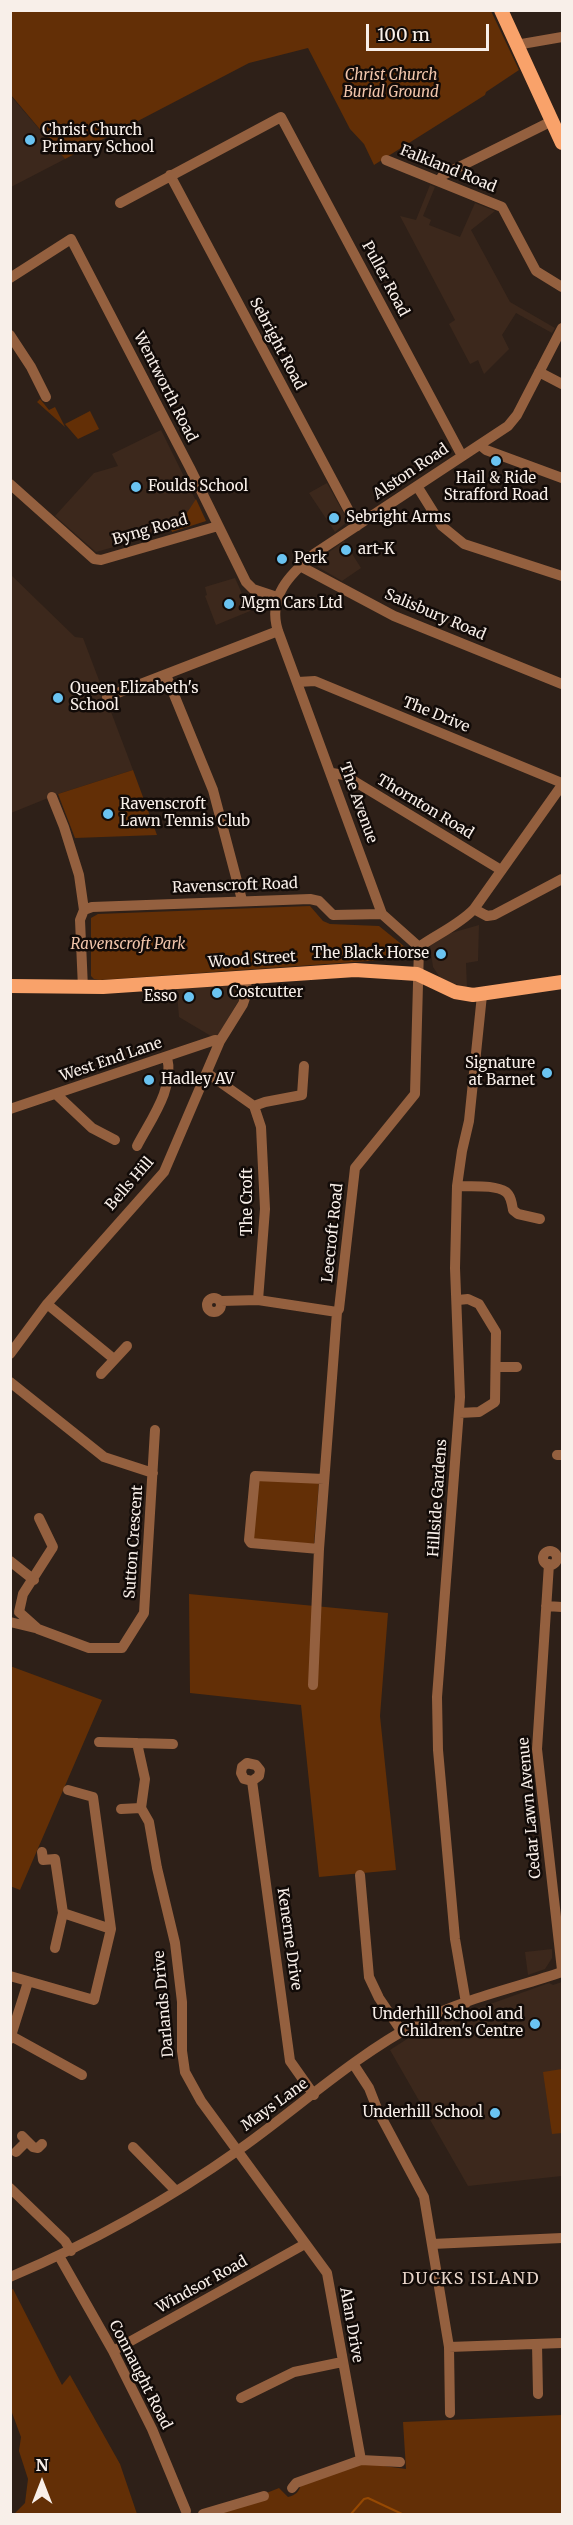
<!DOCTYPE html>
<style>
body{margin:0}
#map{position:relative;width:573px;height:2525px;overflow:hidden;background:#2e2018;font-family:Merriweather,serif}
canvas{display:block}
.frame{position:absolute;inset:0;border:12px solid #f8efe9;pointer-events:none}
.north{position:absolute;left:12px;top:2453px;width:60px;height:60px;-webkit-text-stroke:4px #120b08;paint-order:stroke;rotate:0deg;font-size:16px;font-weight:700;line-height:24px;text-align:center;color:#f8efe9}
.north::after{content:'';display:block;margin:auto;width:21px;height:27px;background:#f8efe9;clip-path:polygon(50% 0,100% 100%,50% 72%,0 100%)}
.scale{position:absolute;left:366px;top:24px;width:123px;height:27px;box-sizing:border-box;border:3px solid #f8efe9;border-top:0;padding-left:8px;font-size:18px;line-height:21px;white-space:nowrap;color:#f8efe9;-webkit-text-stroke:4px #120b08;paint-order:stroke}
</style>
<div id="map">
<canvas width="573" height="2525"></canvas>
<div class="frame"></div>
<div class="north">N</div>
<div class="scale">100 m</div>
</div>
<script>
const g = document.querySelector('canvas').getContext('2d');
g.lineJoin = 'round';
function fillPath(path, color) { g.fillStyle = color; g.fill(path, 'evenodd'); }
function stroke(path, color, width, dash) { g.strokeStyle = color; g.lineWidth = width; g.lineCap = dash ? 'butt' : 'round'; g.setLineDash(dash || []); g.stroke(path); }
function drawText(font, color, halo, rows, align = 'center') {
  g.font = font + ' Merriweather,serif'; g.lineWidth = 5; g.setLineDash([]); g.textBaseline = 'middle'; g.strokeStyle = halo; g.fillStyle = color; for (const [text, x, y, turn = 0] of rows) {
    g.save(); g.translate(x, y); g.rotate((+turn || 0) * Math.PI / 180); g.textAlign = isNaN(turn) ? turn : align; if (halo) g.strokeText(text, 0, 0); g.fillText(text, 0, 0); g.restore();
  }
}
const built = new Path2D(`
 M10,95L65,159L11,187H10Z
 M430,185L435,187L423,216L431,220L429,225L460,237L475,203L495,211L471,230L510,302L555,328L552,333L516,313L502,335L509,349L484,374L478,360L470,364L449,324L455,320L400,216L416,220Z
 M161,430L206,521L96,552L55,516L94,473L118,466L112,454Z
 M327,483L348,521L335,532L309,493Z
 M344,541L361,568L342,581L318,567L316,562Z
 M10,574L75,637L83,638L133,770L58,794L11,813Z
 M235,578L244,598L259,604L264,610L255,609L216,625L205,596L207,595L205,587Z
 M479,925L478,961L466,963L467,988L441,979L433,967L430,945L444,935Z
 M246,978L245,990L216,1039L179,1017L176,981Z
 M552,1949V1958L545,1969L528,1975L525,1952Z
 M562,1982V2176L468,2186L390,2050L424,2028L440,2022L549,1983L553,1985Z`);
const green = new Path2D(`
 M10,11H491L519,70L486,92L485,95L374,165L364,144L350,129L308,48L249,63L65,159L11,95Z
 M40,399L49,410L55,407L65,427L37,402Z
 M90,411L99,429L78,439L65,424Z
 M196,499L206,521L172,532L171,527L181,522Z
 M133,770L157,835L75,838L58,794Z
 M310,906L323,921L330,924L379,926L405,947L406,955L403,958L369,961L100,980L94,979L91,976V918L98,914Z
 M257,1480L319,1482L314,1544L253,1539Z
 M189,1594L388,1613L380,1716L396,1870L319,1877L301,1705L190,1693Z
 M10,1666L102,1700L20,1890L10,1886Z
 M562,2069V2133L552,2134L543,2072Z
 M13,2289L62,2385L70,2375L120,2464L137,2514H14L25,2503L28,2479L19,2451L21,2437L11,2410L10,2290Z
 M562,2415V2514H214L279,2488L288,2497C296,2495 299,2492 301,2484L362,2463L406,2469L403,2422Z`);
const stream = new Path2D(`
 M351,2514L364,2499L368,2498L402,2514`);
const minor = new Path2D(`
 M516,45L562,37
 M386,160L502,207L536,271L562,287
 M170,175L357,526
 M439,181L443,175L552,121
 M120,203L281,117L462,456
 M10,278L71,239L190,468L246,582L253,589L277,597
 M10,335L31,367L46,397
 M539,372L562,384
 M480,445L486,450L562,478
 M10,484L94,559L101,560L218,526
 M417,486L442,526L464,544L562,576
 M300,566L394,616L562,684
 M166,675L213,790L242,900
 M298,682L315,681L562,783
 M107,697L278,631
 M332,773L344,775L501,870
 M52,797L64,827L79,875L84,910L80,920L83,988
 M474,909L487,916L494,915L562,879
 M84,910L92,907L310,899L319,901L333,915L382,914
 M419,947C437,934 459,925 474,909L562,785
 M207,1073L254,1106L261,1127L265,1209L258,1300L337,1312
 M57,1095L92,1128L115,1140
 M254,1106L265,1102L302,1095L304,1066
 M10,1109L215,1040L220,1041
 M137,1146C151,1119 175,1088 167,1057
 M457,1186C471,1187 494,1184 506,1192C511,1196 512,1204 513,1210L518,1214L540,1219
 M207 1305a7 7 0 1 1 14 0a7 7 0 1 1-14 0Z
 M458,1300L468,1299L479,1304L496,1332L495,1402L479,1412L459,1413
 M221,1301L258,1300
 M47,1304L114,1359
 M10,1354L47,1304L164,1172L220,1041L243,1004L247,992L246,978
 M496,1367H517
 M101,1374L127,1346
 M10,1382L104,1457L153,1473
 M557,1455H562
 M39,1518L53,1547L23,1594L19,1612L38,1629L89,1648H122L144,1613L155,1430
 M319,1549L251,1543L249,1540L255,1476L324,1479
 M543 1558a7 7 0 1 1 14 0a7 7 0 1 1-14 0Z
 M10,1561L34,1580
 M549,1564L537,1749L562,1970
 M546,1606L562,1607
 M10,1622L35,1628
 M313,1685L319,1549L337,1312L339,1309L355,1168L415,1094L419,947L382,914L278,631C267,597 290,574 314,554L508,426L517,415L562,328
 M99,1742L173,1744
 M137,1743L145,1779L141,1808L149,1822L157,1868L175,1943L182,2002V2051L185,2072L201,2101L327,2273L361,2460
 M252,1781L244,1779L241,1773L242,1767L247,1763L256,1765L260,1770L259,1776L252,1781L290,2061L314,2095
 M121,1809L141,1808
 M42,1852L43,1860L55,1859L63,1913L55,1948
 M360,1875L369,1977L379,1998L402,2032
 M63,1913L111,1929
 M10,1976L94,2000L111,1929L93,1797L68,1790
 M466,2003L455,1939L438,1750L437,1697L460,1397L455,1268L457,1186L462,1151L469,1121L482,995
 M13,2037L82,2075
 M10,2039L28,1982
 M354,2065L369,2088L378,2111L424,2197L449,2347L450,2413
 M22,2136L33,2147L38,2148L42,2144
 M133,2147L176,2191
 M16,2152L27,2141
 M10,2188L65,2241L71,2251
 M432,2244L562,2238
 M59,2256L113,2351L152,2429L186,2511
 M10,2277C91,2243 168,2200 240,2149C298,2108 353,2057 417,2023C462,1999 515,1988 562,1972
 M537,2344L538,2394
 M449,2347L562,2343
 M113,2351L305,2244
 M241,2398L294,2372L342,2362
 M292,2488L296,2483L361,2460L400,2462
 M203,2514L264,2496`);
const major = new Path2D(`
 M501,10L562,143
 M10,986L103,987L355,970L417,974L455,992L473,995L562,982`);
const markers = [
 [30,140,6,"#6ac3f1"],
 [496,461,6,"#6ac3f1"],
 [136,487,6,"#6ac3f1"],
 [334,518,6,"#6ac3f1"],
 [346,550,6,"#6ac3f1"],
 [282,559,6,"#6ac3f1"],
 [229,604,6,"#6ac3f1"],
 [58,698,6,"#6ac3f1"],
 [108,814,6,"#6ac3f1"],
 [441,954,6,"#6ac3f1"],
 [217,993,6,"#6ac3f1"],
 [189,997,6,"#6ac3f1"],
 [547,1073,6,"#6ac3f1"],
 [149,1080,6,"#6ac3f1"],
 [535,2024,6,"#6ac3f1"],
 [495,2113,6,"#6ac3f1"]
];
const parkNames = [
 ["Christ Church",391,76],
 ["Burial Ground",391,93],
 ["Ravenscroft Park",128,945]
];
const poiNames = [
 ["Christ Church",42,131],
 ["Primary School",42,148],
 ["Hail & Ride",496,479,"center"],
 ["Strafford Road",496,496,"center"],
 ["Foulds School",148,487],
 ["Sebright Arms",346,518],
 ["art-K",358,550],
 ["Perk",294,559],
 ["Mgm Cars Ltd",241,604],
 ["Queen Elizabeth's",70,689],
 ["School",70,706],
 ["Ravenscroft",120,805],
 ["Lawn Tennis Club",120,822],
 ["The Black Horse",429,954,"right"],
 ["Costcutter",229,993],
 ["Esso",177,997,"right"],
 ["Signature",535,1064,"right"],
 ["at Barnet",535,1081,"right"],
 ["Hadley AV",161,1080],
 ["Underhill School and",523,2015,"right"],
 ["Children's Centre",523,2032,"right"],
 ["Underhill School",483,2113,"right"]
];
const streetNames = [
 ["Falkland Road",448,169,22],
 ["Puller Road",385,279,62],
 ["Sebright Road",277,344,62],
 ["Wentworth Road",165,387,63],
 ["Alston Road",411,472,-34],
 ["Byng Road",150,530,-16],
 ["Salisbury Road",435,615,23],
 ["The Drive",436,715,22],
 ["The Avenue",358,803,70],
 ["Thornton Road",425,807,31],
 ["Ravenscroft Road",235,886,-2],
 ["Wood Street",252,960,-4],
 ["West End Lane",111,1060,-19],
 ["Bells Hill",130,1184,-49],
 ["The Croft",248,1202,-90],
 ["Leecroft Road",333,1233,-84],
 ["Hillside Gardens",438,1498,-86],
 ["Sutton Crescent",134,1542,-86],
 ["Cedar Lawn Avenue",530,1808,-95],
 ["Kenerne Drive",289,1939,82],
 ["Darlands Drive",164,2004,-95],
 ["Mays Lane",275,2105,-36],
 ["Windsor Road",202,2285,-29],
 ["Alan Drive",351,2325,80],
 ["Connaught Road",140,2375,63]
];
const neighbourhoodNames = [
 ["DUCKS ISLAND",471,2279]
];
fillPath(built, '#3c281c');
fillPath(green, '#632f06');
stroke(stream, '#964903', 2);
stroke(minor, '#94603f', 10);
stroke(major, '#f9a26a', 14);
for (const [x, y, r, color] of markers) { const dot = new Path2D(); dot.arc(x, y, r, 0, 2 * Math.PI); g.fillStyle = color; g.fill(dot); stroke(dot, '#120b08', 2); }
drawText('italic 15px', '#f1c5ab', '#120b08', parkNames);
drawText('15px', '#f8efe9', '#120b08', poiNames, 'left');
drawText('15px', '#f8efe9', '#120b08', streetNames);
g.letterSpacing = '1.5px';
drawText('16px', '#e8d5ca', '#120b08', neighbourhoodNames);
g.letterSpacing = '0px';
</script>
